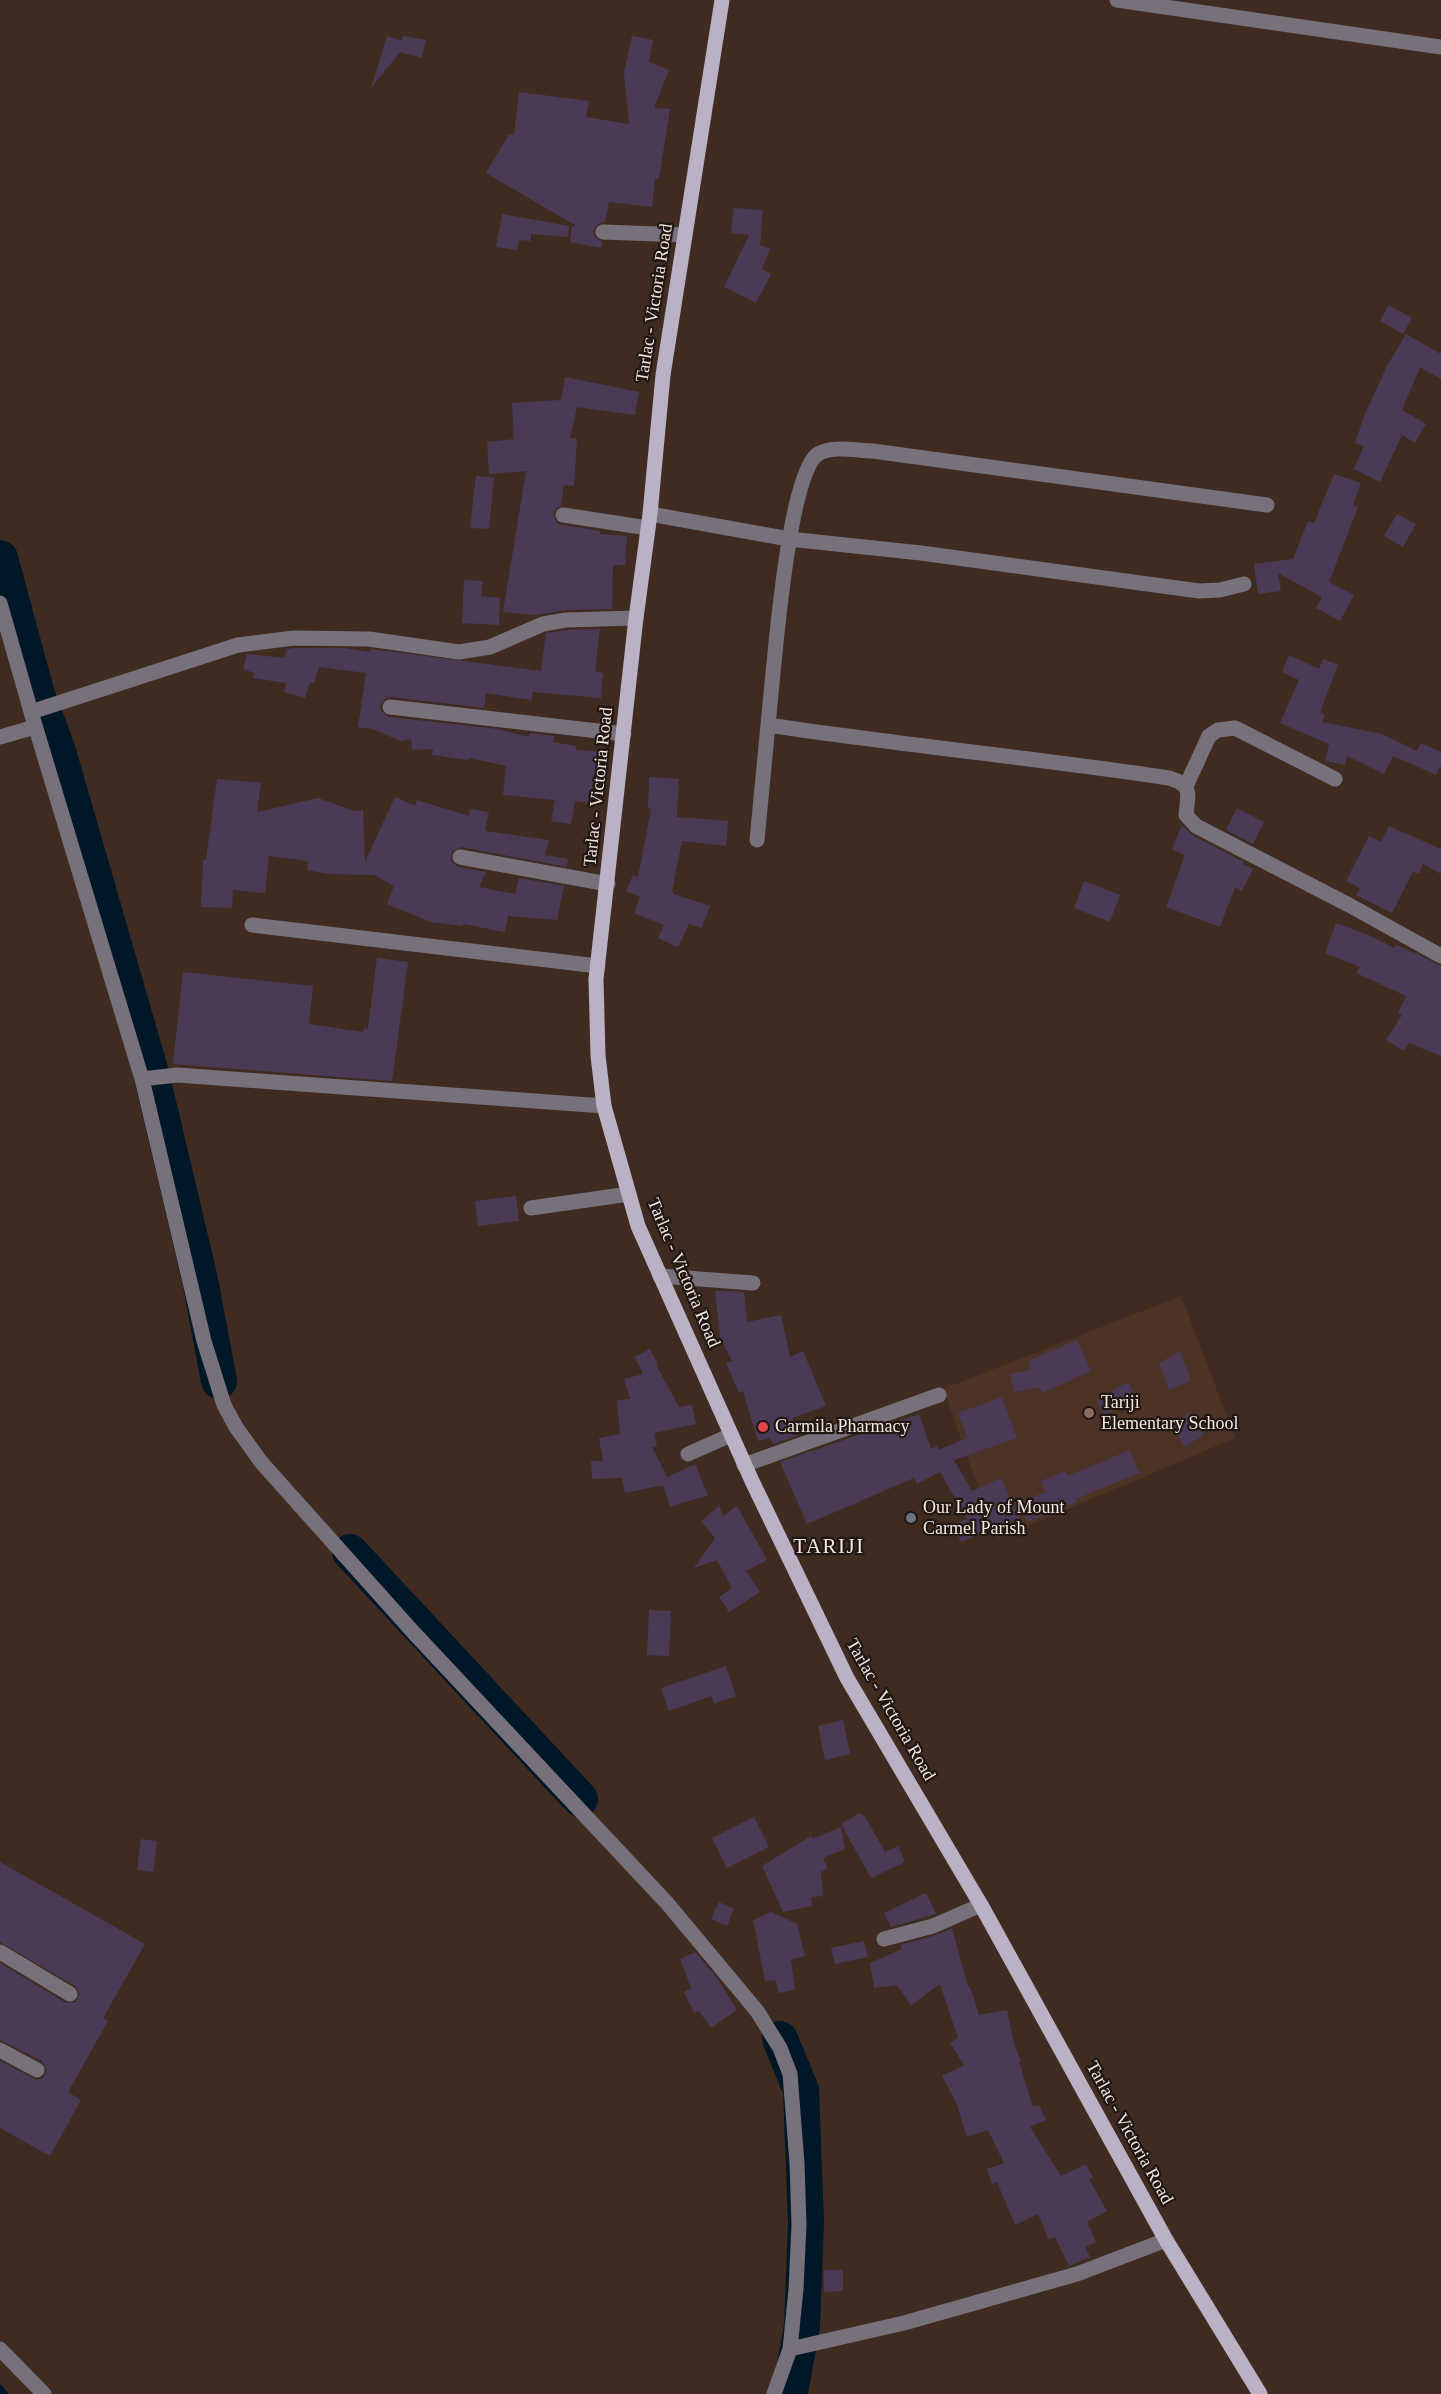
<!DOCTYPE html>
<style>
body{margin:0}
canvas{display:block;background:#402b21}
</style>
<canvas width="1441" height="2394"></canvas>
<script>
const g = document.querySelector('canvas').getContext('2d');
g.lineJoin = 'round';
function fillPath(path, color) { g.fillStyle = color; g.fill(path, 'evenodd'); }
function stroke(path, color, width, dash) { g.strokeStyle = color; g.lineWidth = width; g.lineCap = dash ? 'butt' : 'round'; g.setLineDash(dash || []); g.stroke(path); }
function drawText(font, color, halo, rows, align = 'center') {
  g.font = font + ' Georgia,serif'; g.lineWidth = 4.5; g.setLineDash([]); g.textBaseline = 'middle'; g.strokeStyle = halo; g.fillStyle = color; for (const [text, x, y, turn = 0] of rows) {
    g.save(); g.translate(x, y); g.rotate((+turn || 0) * Math.PI / 180); g.textAlign = isNaN(turn) ? turn : align; if (halo) g.strokeText(text, 0, 0); g.fillText(text, 0, 0); g.restore();
  }
}
const built = new Path2D(`
 M1181,1296L1235,1438L997,1539L943,1389Z`);
const stream = new Path2D(`
 M0,2388L5,2394`);
const river = new Path2D(`
 M0,558L37,695L57,748L151,1073L200,1280L219,1381
 M350,1552L580,1799
 M780,2039L801,2090L806,2222L802,2326L791,2387L788,2394`);
const building = new Path2D(`
 M387,36L402,41L403,36L426,40L422,58L400,52L371,88Z
 M632,36L653,40L649,62L669,70L654,108L670,109L659,179H655L652,207L609,202L605,222L598,224L593,231L595,237L602,242L601,248L570,242L572,226L578,227L486,173L509,134L514,135L519,92L589,101L586,117L629,124L624,73Z
 M734,208L763,210L760,245L770,249L762,269L771,274L756,303L724,287L749,235L731,233Z
 M502,214L569,226L568,237L531,234V241L519,240L517,250L496,247Z
 M1389,305L1412,318L1403,334L1380,321Z
 M1406,334L1441,354V379L1420,367L1402,410L1426,424L1415,443L1402,435L1380,482L1354,469L1364,446L1355,443L1365,414L1387,366Z
 M565,377L639,392L635,415L577,407L570,438L577,439L574,486L564,485L561,506L556,508L553,514L558,524L600,531V534L627,536L625,565H613L612,609L566,610L535,615L503,612L526,471L489,474L487,442L514,439L512,403L561,400Z
 M1334,474L1361,483L1353,505L1358,507L1329,582L1354,595L1340,621L1316,608L1322,597L1278,573L1281,591L1258,594L1254,564L1293,559L1308,521L1314,523Z
 M476,476L494,478L489,529L470,528Z
 M1397,514L1416,524L1403,547L1384,536Z
 M464,580L483,581L481,596L500,598L499,625L462,623Z
 M600,629L595,672L603,673L601,698L533,692L531,700L486,693L484,708L391,697L386,698L380,705L381,711L389,717L498,729L529,737L530,733L554,736L553,742L576,746V750L607,752L606,775L594,774L590,803L575,801L571,824L551,821L555,800L503,795L506,766L469,758V760L432,755L433,749L412,750L411,739L401,741L372,729L358,727L366,673L319,667L314,683L310,682L305,698L284,692L286,683L253,678L254,673L243,669L247,654L284,658L287,649L295,648H345L370,652L371,649L541,671L546,633L567,630Z
 M1289,655L1319,669L1323,659L1338,665L1320,712L1325,715L1322,722L1382,734L1417,751L1421,743L1441,752V765L1436,775L1393,756L1384,774L1347,756L1345,765L1325,761L1329,744L1280,723L1299,680L1282,672Z
 M649,777L679,779L677,817L728,821L726,846L682,841L672,891L674,894L710,906L702,928L689,924L678,947L658,938L664,925L634,913L640,897L626,891L633,875L638,877L651,809L648,808Z
 M217,779L261,783L257,812L318,798L354,811L363,810L365,862L395,797L415,806L417,800L469,816L470,809L489,812L485,831L549,840L545,855L568,859L567,867L461,847L452,851L451,861L458,867L486,872L479,887L515,894L519,878L564,886L557,920L508,916L505,932L463,924L462,926L431,922L387,904L394,886L374,875L328,874L307,870L308,861L269,856L265,893L233,890L232,908L201,907L203,860H206Z
 M1237,808L1264,822L1253,844L1226,830Z
 M1182,825L1192,835L1244,862L1243,864L1253,869L1242,891L1235,887L1220,927L1166,907L1185,855L1172,849Z
 M1389,826L1441,849V874L1423,864L1419,874L1413,871L1392,913L1356,895L1360,888L1346,881L1369,836L1381,842Z
 M1084,881L1120,895L1110,922L1074,908Z
 M1336,923L1371,936L1394,948L1396,945L1417,954L1441,966V1056L1409,1043L1404,1051L1386,1040L1402,1015L1398,1013L1406,996L1356,973L1360,967L1325,953Z
 M377,958L408,962L392,1081L173,1064L183,972L313,986L309,1024L363,1032L364,1028L368,1029Z
 M516,1196L519,1221L478,1226L475,1201Z
 M715,1291L744,1292L747,1322L781,1315L790,1357L803,1351L826,1406L792,1418L797,1436L773,1444L770,1438L758,1441L743,1391L739,1393L726,1363L732,1361L720,1337Z
 M1077,1340L1091,1371L1042,1393L1039,1387L1014,1392L1010,1374L1031,1369L1028,1361Z
 M650,1349L658,1365H656L679,1407L692,1405L696,1424L654,1433L657,1446L652,1447L667,1477L695,1464L708,1495L670,1507L663,1485L625,1493L622,1478L592,1479L591,1461H603L599,1438L620,1434L617,1400L630,1399L624,1379L643,1374L635,1357Z
 M1180,1351L1191,1381L1169,1390L1159,1363Z
 M1128,1382L1136,1397L1105,1415L1098,1405V1399Z
 M1002,1397L1017,1438L954,1460L972,1491L1001,1478L1019,1518L961,1542L954,1524L967,1519L940,1472L917,1484L914,1478L807,1524L780,1462L919,1414L931,1449L937,1446L939,1450L967,1438L958,1413Z
 M1191,1412L1204,1435L1184,1447L1171,1424Z
 M1130,1450L1139,1473L1076,1499L1077,1502L1027,1522L1019,1503L1045,1492L1041,1481L1065,1471L1067,1476Z
 M719,1506L723,1516L737,1506L767,1560L746,1571L760,1592L729,1612L719,1597L732,1588L717,1560L694,1568L715,1538L701,1521Z
 M649,1610L671,1611L669,1656L647,1655Z
 M726,1666L736,1696L714,1704L711,1696L669,1711L661,1688Z
 M843,1720L850,1754L825,1760L818,1726Z
 M860,1813L862,1816L864,1815L885,1852L898,1846L905,1862L871,1878L841,1824Z
 M754,1817L769,1847L727,1868L712,1838Z
 M841,1827L845,1849L823,1858L828,1868L821,1872L823,1896L811,1897L812,1906L783,1912L762,1866L811,1836L812,1839Z
 M141,1839L157,1841L153,1872L137,1870Z
 M0,1862L145,1944L103,2018L108,2021L68,2092L81,2100L50,2156L0,2128V2061L37,2080L43,2078L47,2070L42,2061L0,2040V1963L66,2003L75,2002L80,1994L75,1986L0,1942Z
 M926,1893L936,1914L891,1927L884,1913Z
 M719,1902L734,1909L727,1926L711,1919Z
 M771,1912L797,1924L805,1956L791,1960L795,1990L778,1993L776,1980L765,1981L753,1920Z
 M952,1928L968,1987H970L979,2015L1007,2010L1014,2044L1021,2061L1019,2062L1033,2107L1039,2105L1046,2120L1030,2127L1061,2176L1086,2164L1093,2178L1089,2179L1107,2211L1087,2222L1096,2242L1085,2247L1090,2257L1069,2266L1055,2237L1049,2240L1038,2214L1015,2225L997,2182L992,2184L987,2169L1004,2163L988,2130L967,2137L956,2102L942,2076L964,2065L950,2043L958,2038L940,1984L911,2005L897,1985L874,1988L870,1963L902,1949L900,1945L936,1935Z
 M864,1941L868,1957L835,1964L831,1948Z
 M695,1952L717,1978L737,2010L711,2028L699,2011L694,2013L684,1992L691,1988L680,1959Z
 M824,2270H843V2291L824,2292Z`);
const minor = new Path2D(`
 M1117,0L1441,47
 M603,232L685,235
 M1267,505L873,451C857,451 833,445 818,454C787,473 773,681 768,725C901,745 1036,758 1169,778C1193,785 1188,793 1186,815L1196,826L1349,905L1441,956
 M650,514L789,539L921,553L1199,591L1220,590L1244,584
 M563,515L648,528
 M0,603L31,712L142,1079L177,1075L604,1106
 M390,707L624,734
 M31,712L238,645L294,638L369,639L459,652L490,647L543,624L566,620L636,618
 M0,737L35,727
 M1186,786L1209,736L1218,730L1235,728L1335,779
 M757,840L768,725
 M460,857L608,884
 M252,925L598,966
 M142,1079L204,1341L224,1405L236,1427L261,1462L414,1633L667,1903L757,2011L780,2048L790,2074L797,2163L799,2225L796,2289L790,2349
 M531,1208L629,1194
 M660,1276L753,1283
 M688,1454L731,1435
 M744,1465L939,1395
 M884,1939L933,1926L981,1905
 M0,1952L70,1994
 M0,2050L37,2070
 M0,2349L44,2394
 M774,2394L790,2349L904,2323L1077,2274L1166,2240`);
const major = new Path2D(`
 M722,0L663,375L650,514L636,618L596,979L598,1056L604,1106L638,1226L752,1481L847,1678L981,1905L1166,2240L1260,2394`);
const markers = [
 [1089,1413,6,"#8d6e63"],
 [763,1427,6,"#e0444e"],
 [911,1518,6,"#6b7280"]
];
const streetNames = [
 ["Tarlac - Victoria Road",655,303,-81],
 ["Tarlac - Victoria Road",599,787,-84],
 ["Tarlac - Victoria Road",683,1273,67],
 ["Tarlac - Victoria Road",890,1710,60],
 ["Tarlac - Victoria Road",1129,2133,61]
];
const poiNames = [
 ["Tariji",1101,1403],
 ["Elementary School",1101,1424],
 ["Carmila Pharmacy",775,1427],
 ["Our Lady of Mount",923,1508],
 ["Carmel Parish",923,1529]
];
const quarterNames = [
 ["TARIJI",829,1547]
];
fillPath(built, '#4d3325');
stroke(stream, '#001728', 6);
stroke(river, '#001728', 36);
fillPath(building, '#4a3a55');
stroke(minor, '#76717b', 15);
stroke(major, '#bbb1c5', 15);
for (const [x, y, r, color] of markers) { const dot = new Path2D(); dot.arc(x, y, r, 0, 2 * Math.PI); g.fillStyle = color; g.fill(dot); stroke(dot, '#201612', 2); }
drawText('18px', '#f5e7e0', '#201612', streetNames);
drawText('18px', '#f5e7e0', '#201612', poiNames, 'left');
g.letterSpacing = '1.5px';
drawText('21px', '#f5e7e0', '#201612', quarterNames);
g.letterSpacing = '0px';
</script>
